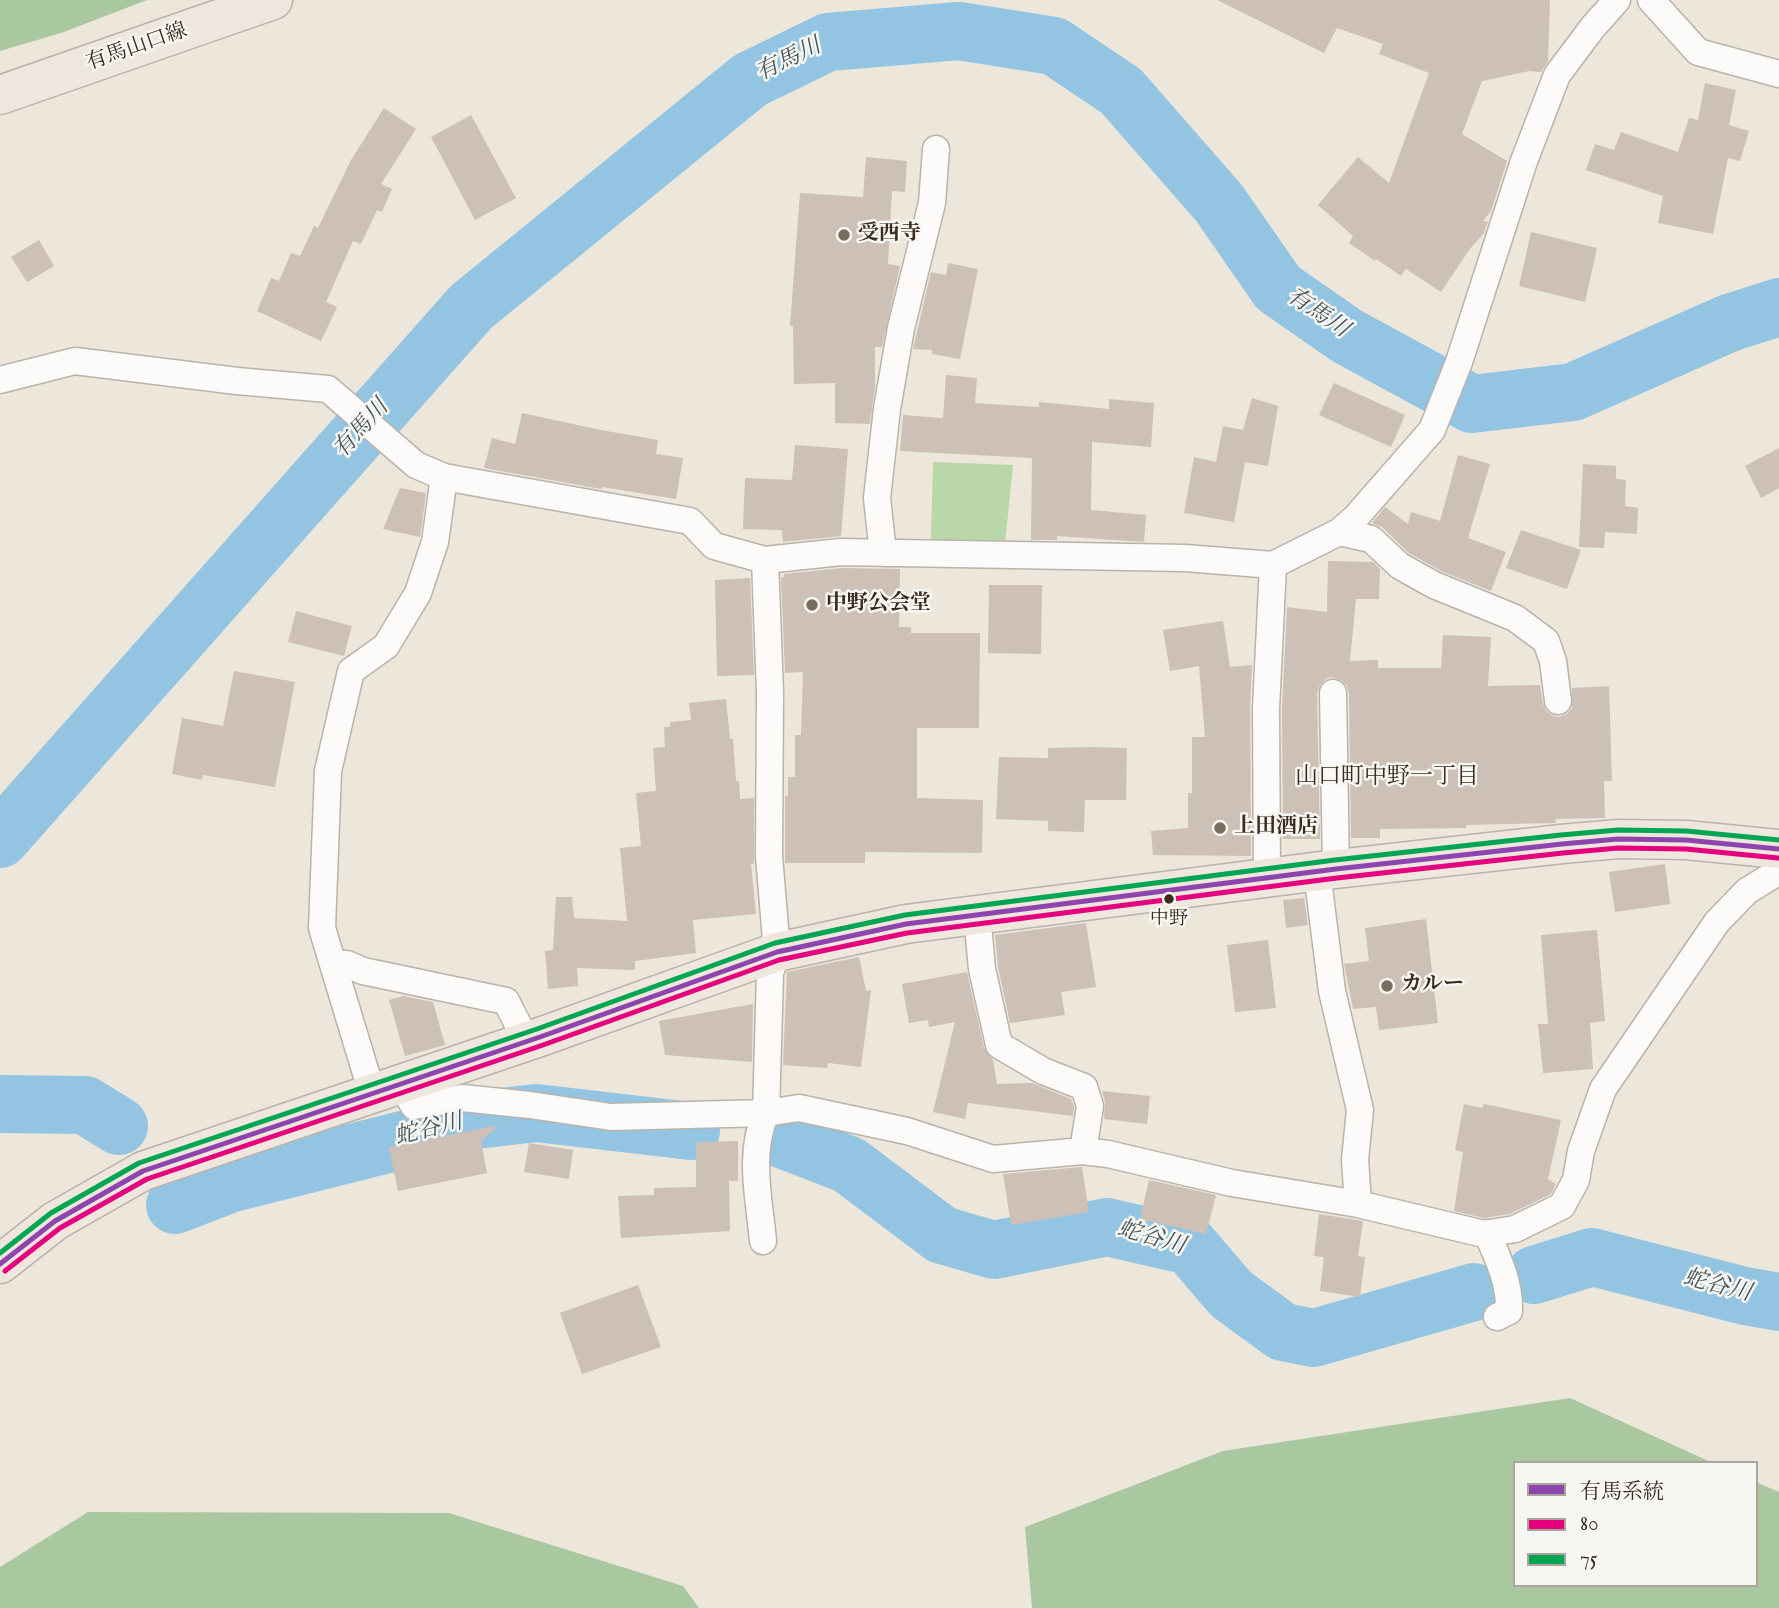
<!DOCTYPE html>
<meta charset="utf-8">
<style>
body{margin:0}
#map{position:relative;width:1779px;height:1608px;overflow:hidden;background:#ece6db;font-family:"IM FELL English","Noto Serif JP",serif}
canvas{display:block}
.legend{position:absolute;left:1513px;top:1461px;width:245px;height:126px;box-sizing:border-box;background:#f6f6f2;border:2px solid #aba49d;margin:0;padding:9px 12px;list-style:none;font-size:21px;color:#3b2a1e}
.legend li{display:flex;align-items:center;gap:14px;height:35px}
.legend b{width:35px;border:2px solid #aba49d}
</style>
<div id="map">
<canvas width="1779" height="1608"></canvas>
<ul class="legend">
<li><b style="height:9px;background:#8e44ad"></b>有馬系統</li>
<li><b style="height:9px;background:#e5007d"></b>80</li>
<li><b style="height:9px;background:#00a651"></b>75</li>
</ul>
</div>
<script>
const g = document.querySelector('canvas').getContext('2d');
g.lineJoin = 'round';
function fillPath(path, color) { g.fillStyle = color; g.fill(path, 'evenodd'); }
function stroke(path, color, width, dash) { g.strokeStyle = color; g.lineWidth = width; g.lineCap = dash ? 'butt' : 'round'; g.setLineDash(dash || []); g.stroke(path); }
function drawText(font, color, halo, rows, align = 'center') {
  g.font = font + ' "IM FELL English","Noto Serif JP",serif'; g.lineWidth = 5; g.setLineDash([]); g.textBaseline = 'middle'; g.strokeStyle = halo; g.fillStyle = color; for (const [text, x, y, turn = 0] of rows) {
    g.save(); g.translate(x, y); g.rotate((+turn || 0) * Math.PI / 180); g.textAlign = isNaN(turn) ? turn : align; if (halo) g.strokeText(text, 0, 0); g.fillText(text, 0, 0); g.restore();
  }
}
const green = new Path2D(`
 M933,462L1013,465L1005,544L931,540Z`);
const forest = new Path2D(`
 M0,0H147L64,32L0,51Z
 M1570,1398L1713,1463H1515V1585H1756V1482L1779,1492V1608H1032L1025,1527L1223,1451Z
 M88,1512L449,1513L683,1586L699,1608H0V1567Z`);
const river = new Path2D(`
 M0,839L471,307L750,80L828,42L959,31L1054,46L1121,91L1219,203L1278,288L1347,336L1472,404L1573,392L1729,323L1779,307
 M0,1104L85,1105L119,1126
 M779,1138L849,1165L942,1235L994,1250L1107,1227L1190,1246L1231,1294L1283,1332L1314,1338L1474,1292
 M175,1205L232,1183L419,1136L467,1121L536,1113L691,1131
 M1534,1275L1592,1257L1745,1296L1779,1302`);
const building = new Path2D(`
 M1217,0H1550L1548,61L1541,72L1529,71L1482,81L1462,134L1507,161L1491,211L1483,221L1488,222L1484,233L1469,250L1441,292L1406,269L1401,276L1376,259L1375,261L1349,243L1353,236L1318,205L1358,157L1389,183L1429,73L1379,54L1383,44L1337,28L1324,53Z
 M1705,83L1736,90L1729,125L1749,131L1740,161L1728,158L1713,234L1658,223L1663,196L1586,170L1595,144L1614,150L1621,132L1678,152L1689,118L1698,120Z
 M384,108L416,129L381,184L392,189L382,212L377,210L361,244L353,241L326,302L337,307L321,341L257,311L271,278L279,281L291,253L300,256L314,226L318,228L351,160Z
 M471,115L516,198L475,220L431,137Z
 M866,157L907,161L905,192L892,191L888,264L900,266L882,347H875V387L870,424L835,423V383L794,384L793,326H790L800,193L863,197Z
 M1531,232L1597,248L1585,302L1519,286Z
 M39,240L54,266L27,282L11,257Z
 M948,263L978,269L960,359L932,354V350L913,349L931,272L946,275Z
 M946,375L977,378L975,403L1039,407V402L1109,409V399L1154,403L1151,447L1092,442L1091,510L1146,515L1144,542L1057,536V540H1031L1032,458L900,451L903,415L943,418Z
 M1334,383L1405,415L1391,447L1319,415Z
 M1252,398L1278,406L1268,466L1245,462L1234,522L1184,513L1194,457L1216,462L1223,426L1243,430Z
 M522,413L601,430L658,440L656,454L683,458L676,499L602,487L601,489L484,468L492,438L515,444Z
 M795,445L848,449L841,536L783,542L782,530L743,529L745,478L792,480Z
 M1779,448V488L1761,498L1745,466Z
 M1458,455L1490,464L1468,538L1506,552L1491,591L1441,571L1409,553L1382,527L1372,523L1385,507L1408,524L1411,512L1440,521Z
 M1583,464L1616,466V479L1626,480L1625,506L1638,508L1637,534L1605,532L1604,548L1579,547Z
 M400,488L426,493L420,537L383,529Z
 M1521,530L1581,550L1567,589L1506,568Z
 M1328,561L1373,562L1380,569L1379,599H1356L1350,661L1378,660V668H1441L1443,635L1491,637L1488,686L1540,685L1543,704L1546,711L1553,716L1559,717L1567,714L1572,708V688L1609,686L1612,781H1604L1605,818L1555,819L1556,823H1553L1466,825V828L1380,829V838H1351L1349,693L1347,686L1341,680L1332,677L1326,679L1320,685L1317,693L1320,839H1283L1282,709L1287,607L1327,612Z
 M842,568L900,569L899,627H911V633H980L979,728H917V798L983,800L982,853L865,852V863H785V796H788V777H795V735H801L803,672L785,673L781,577H784V574Z
 M750,578L754,675L717,676L715,580Z
 M989,585H1042L1041,654L988,653Z
 M296,611L352,626L344,656L288,642Z
 M1223,621L1230,667L1252,665L1250,709L1251,856L1153,855L1151,831L1188,828V793H1192V737H1205L1199,666L1170,671L1163,630Z
 M234,671L295,682L275,787L203,775L202,780L172,774L182,718L223,726Z
 M726,699L730,739H733L736,781H739L740,799L754,798V864H751L756,914L693,920L696,953L635,961V970L577,968L578,986L548,989L545,951L553,950L556,897H572L574,918L627,921L620,848L641,846L636,793L656,791L653,748L665,747L664,727H670V722L691,720L689,703Z
 M1089,747L1127,748L1126,800H1085L1084,832L1048,831V821L996,819L999,757L1048,758V748Z
 M1665,864L1670,904L1615,912L1609,872Z
 M1304,898L1308,925L1286,928L1283,900Z
 M1426,919L1438,1023L1379,1030L1376,1007L1353,1009L1344,964L1369,961L1365,928Z
 M1086,923L1096,987L1061,992L1065,1015L1010,1023L998,967L995,935Z
 M1597,930L1605,1021L1590,1023L1593,1069L1543,1073L1538,1024H1548L1541,935Z
 M1268,940L1276,1008L1235,1012L1227,945Z
 M859,957L866,991L871,990L861,1067L828,1063L827,1068L783,1065L787,972Z
 M967,972L984,1048L993,1060L997,1084L1032,1083L1071,1099L1074,1107L1073,1116L968,1103L965,1119L933,1112L955,1022L929,1027L928,1020L909,1023L902,984Z
 M403,996L433,1002L445,1045L405,1056L389,1000Z
 M753,1004L752,1062L665,1055L659,1021Z
 M1102,1091L1150,1096L1147,1124L1104,1119L1105,1102Z
 M1464,1104L1482,1108L1484,1104L1561,1120L1548,1179L1556,1184L1551,1194L1510,1214L1484,1218L1454,1211L1463,1152L1455,1150Z
 M499,1125L481,1141L487,1173L398,1191L389,1147Z
 M738,1141V1181H729L730,1231L621,1238L618,1196L654,1195V1188L696,1187V1142Z
 M529,1143L573,1150L569,1179L524,1172Z
 M1082,1167L1089,1212L1011,1225L1003,1174Z
 M1149,1180L1216,1195L1206,1234L1140,1219Z
 M1319,1214L1363,1221L1358,1256L1365,1257L1360,1297L1320,1291L1324,1257L1314,1256Z
 M638,1285L661,1347L582,1374L560,1313Z`);
const street = new Path2D(`
 M1651,0L1698,52L1779,74
 M0,380L75,361L237,381L328,389L416,465L444,477L690,521L714,546L765,560L841,552L1185,558L1273,565L1339,532L1356,517L1432,430L1459,362L1524,161L1557,75L1593,27L1617,0
 M1339,532L1371,539L1400,566L1434,585L1515,618L1546,641L1553,661L1558,701
 M883,553L877,498L887,409L901,328L932,203L936,149
 M1333,693L1336,869
 M1317,872L1332,991L1360,1110L1355,1160L1358,1204
 M1267,877L1266,709L1273,565
 M977,915L982,969L999,1045L1043,1071L1084,1087L1090,1106L1083,1151
 M333,964H347L363,971L506,1001L527,1042
 M400,1083L414,1106L462,1098L530,1105L611,1117L766,1113L799,1108L907,1131L993,1159L1083,1151L1108,1154L1232,1183L1358,1204L1484,1234L1515,1229L1562,1206L1576,1180L1581,1151L1603,1089L1717,922L1747,891L1773,875L1779,860
 M372,1093L322,928L328,771L351,671L386,646L418,593L435,542L444,477
 M1487,1233C1498,1258 1510,1283 1509,1311L1497,1317
 M763,1241C759,1198 748,1153 766,1113L770,973L777,952L769,856L770,692L765,560`);
const primary = new Path2D(`
 M0,95L273,0
 M0,1264L55,1221L143,1171L540,1037L777,952L906,924L1336,869L1562,844L1618,839L1686,840L1779,849`);
const bus1 = new Path2D(`
 M0,1264L55,1221L143,1171L540,1037L777,952L906,924L1336,869L1562,844L1618,839L1686,840L1779,849`);
const bus2 = new Path2D(`
 M5,1271L60,1228L147,1179L543,1045L779,960L907,933L1337,878L1563,853L1618,848L1686,849L1778,858`);
const bus3 = new Path2D(`
 M0,1253L51,1213L139,1163L537,1029L775,943L905,915L1335,860L1561,835L1618,830L1686,831L1779,840`);
const markers = [
 [844,235,7,"#796c60"],
 [812,605,7,"#796c60"],
 [1220,828,7,"#796c60"],
 [1169,899,6,"#3b2a1e"],
 [1387,986,7,"#796c60"]
];
const busNames = [
 ["中野",1169,920]
];
const streetNames = [
 ["有馬山口線",137,48,-19]
];
const poiNames = [
 ["受西寺",858,235],
 ["中野公会堂",826,605],
 ["上田酒店",1234,828],
 ["カルー",1401,986]
];
const waterNames = [
 ["有馬川",789,61,-26],
 ["有馬川",1317,314,34],
 ["有馬川",362,430,-48],
 ["蛇谷川",429,1131,-14],
 ["蛇谷川",1151,1239,16],
 ["蛇谷川",1717,1287,14]
];
const neighbourhoodNames = [
 ["山口町中野一丁目",1387,778]
];
fillPath(green, '#b9d7a8');
fillPath(forest, '#aac89f');
stroke(river, '#93c5e3', 58);
fillPath(building, '#cdc0b6');
stroke(street, '#b8b3ab', 29);
stroke(primary, '#b8b3ab', 41);
stroke(street, '#fcfbfa', 26);
stroke(primary, '#efe6de', 38);
stroke(bus1, '#8e44ad', 5);
stroke(bus2, '#e5007d', 5);
stroke(bus3, '#00a651', 5);
for (const [x, y, r, color] of markers) { const dot = new Path2D(); dot.arc(x, y, r, 0, 2 * Math.PI); g.fillStyle = color; g.fill(dot); stroke(dot, '#f6f6f2', 2.5); }
drawText('19px', '#3b2a1e', '#f6f6f2', busNames);
drawText('21px', '#3b2a1e', '#f6f6f2', streetNames);
drawText('bold 21px', '#3b2a1e', '#f6f6f2', poiNames, 'left');
drawText('italic 23px', '#4a545a', '#f6f6f2', waterNames);
drawText('23px', '#3b2a1e', '#f6f6f2', neighbourhoodNames);
</script>
